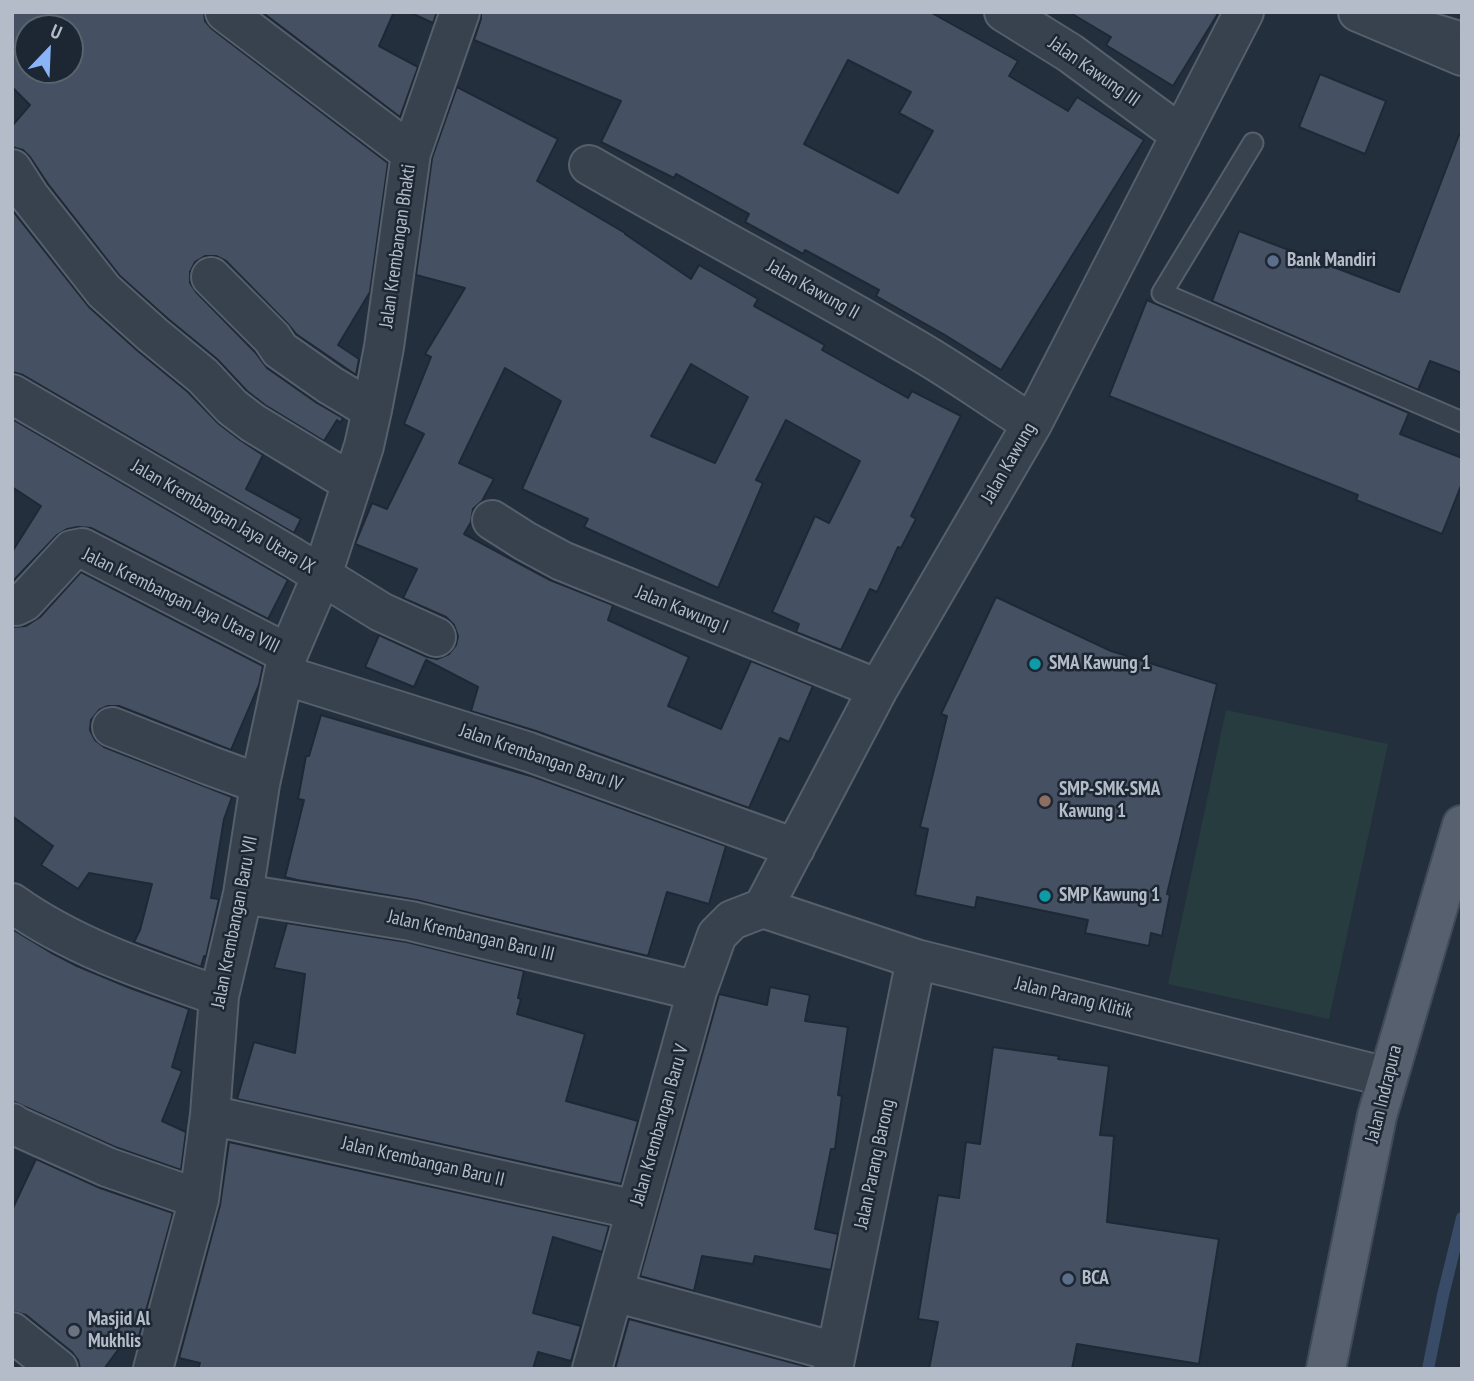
<!DOCTYPE html>
<style>
body{margin:0}
#map{position:relative;width:1474px;height:1381px;overflow:hidden;background:#242f3e;font-family:"PT Sans Narrow",sans-serif}
canvas{display:block}
.frame{position:absolute;inset:0;border:14px solid #b4bcc9;pointer-events:none}
.north{position:absolute;left:14px;top:14px;width:70px;height:70px;box-sizing:border-box;background:#1d2633;border:2px solid #59626f;border-radius:50%;rotate:23deg;font-size:19px;font-weight:700;line-height:28px;text-align:center;color:#b4bcc9}
.north::after{content:'';display:block;margin:auto;width:24px;height:32px;background:#8ab4f8;clip-path:polygon(50% 0,100% 100%,50% 72%,0 100%)}
</style>
<div id="map">
<canvas width="1474" height="1381"></canvas>
<div class="frame"></div>
<div class="north">U</div>
</div>
<script>
const g = document.querySelector('canvas').getContext('2d');
g.lineJoin = 'round';
function fillPath(path, color) { g.fillStyle = color; g.fill(path, 'evenodd'); }
function stroke(path, color, width, dash) { g.strokeStyle = color; g.lineWidth = width; g.lineCap = dash ? 'butt' : 'round'; g.setLineDash(dash || []); g.stroke(path); }
function drawText(font, color, halo, rows, align = 'center') {
  g.font = font + ' "PT Sans Narrow",sans-serif'; g.lineWidth = 5; g.setLineDash([]); g.textBaseline = 'middle'; g.strokeStyle = halo; g.fillStyle = color; for (const [text, x, y, turn = 0] of rows) {
    g.save(); g.translate(x, y); g.rotate((+turn || 0) * Math.PI / 180); g.textAlign = isNaN(turn) ? turn : align; if (halo) g.strokeText(text, 0, 0); g.fillText(text, 0, 0); g.restore();
  }
}
const green = new Path2D(`
 M1226,710L1388,744L1329,1019L1168,984Z`);
const stream = new Path2D(`
 M1428,1369L1443,1295L1462,1218`);
const building = new Path2D(`
 M12,12H204L205,21L212,29L388,163L370,292L338,345L359,359L356,375L296,334L287,323L226,261L216,256H205L195,262L190,272V283L196,292L255,352L267,368L317,403L343,418L340,423L337,420L324,441L265,405L247,391L217,359L167,318L120,276L48,184L30,157L23,150L12,147V126L30,105L12,87ZM28,28H70V70H28Z
 M262,12H394L379,46L418,67L400,117Z
 M409,12H437L433,23Z
 M481,12H930L1018,61L1009,76L1068,111L1077,97L1144,140L1001,370L945,335L876,296L879,290L805,250L803,254L745,222L749,214L676,174L674,178L601,142L621,101L474,40L481,19ZM848,60L911,92L899,113L933,131L898,193L804,144Z
 M1069,12H1219L1173,86L1106,45L1111,37Z
 M1320,74L1386,101L1365,154L1299,127Z
 M457,87L558,139L537,181L625,233V234L691,279L699,265L758,299L754,306L825,345L822,350L908,398L912,391L961,416L911,516L916,519L901,548L898,547L877,592L870,589L841,650L796,632L799,624L772,612L815,516L829,523L860,461L786,420L756,480L763,483L718,588L584,527L588,519L522,489L561,401L505,368L459,463L494,479L482,501L473,509L471,522L464,534L550,580L613,605L608,620L689,657L668,706L721,729L751,661L813,686L789,742L780,738L749,808L536,731L471,711L478,687L426,660L414,687L365,667L379,635L427,657L437,659L449,654L456,645L458,636L454,625L446,617L403,598L417,569L355,544L372,503L387,509L424,434L404,424L431,357L425,354L465,288L416,275L432,158ZM691,364L748,397L715,463L651,436Z
 M1459,135H1462V373L1430,361L1418,390L1212,301L1239,231L1399,292Z
 M12,210L89,307L138,351L188,392L219,424L240,440L263,455L246,489L301,519L294,533L23,375L12,372Z
 M1147,300L1409,413L1400,434L1462,458V483L1442,534L1356,500L1358,495L1109,396Z
 M12,419L288,580L268,619L91,528L78,527L67,529L57,535L12,582V552L41,506L12,487Z
 M81,572L263,666L259,685L231,750L119,706H108L99,710L91,720L90,730L95,740L104,747L232,797L224,819L211,898L219,899L206,957L204,956L201,967L134,942L140,930L152,884L89,873L78,889L41,865L53,846L12,816V627L26,626L40,617Z
 M996,597L1111,651L1217,684L1167,894L1170,895L1162,936L1151,933L1149,946L1085,933L1088,920L977,897L975,908L915,895L928,829L920,827L947,716L941,714Z
 M321,715L534,777L726,846L709,904L667,892L648,956L416,900L297,880L285,877L304,800L298,799L306,756H309Z
 M287,923L407,942L524,971L518,998L521,999L517,1014L585,1034L566,1101L638,1121L621,1184L237,1099L254,1042L295,1053L305,974L274,968Z
 M12,929L50,952L77,966L130,988L189,1009L172,1067L182,1071L162,1121L186,1132L181,1170L115,1147L12,1101Z
 M770,987L810,995L805,1021L848,1027L838,1095L842,1096L835,1149H831L815,1229L838,1234L831,1270L755,1256L753,1264L702,1256L694,1291L640,1276L719,994L767,1005Z
 M993,1047L1059,1056L1058,1059L1109,1066L1100,1135L1114,1136L1107,1222L1219,1239L1199,1364L1077,1344L1072,1369H929L938,1322L918,1319L938,1195L959,1198L966,1142L980,1144Z
 M229,1142L609,1226L602,1252L553,1237L533,1313L581,1326L571,1361L538,1352L533,1369H198L200,1363L179,1358L220,1205Z
 M36,1159L100,1188L173,1213L136,1347L123,1343L104,1369H80L78,1360L72,1352L26,1315L12,1311V1210Z
 M629,1319L812,1368V1369H615Z`);
const lane = new Path2D(`
 M1413,17L1462,32
 M1253,143L1162,293L1462,422`);
const street = new Path2D(`
 M225,12L411,153
 M1004,12L1070,53L1181,135
 M1358,12L1462,56
 M589,165C700,229 814,289 924,354C961,376 996,401 1032,424
 M12,169L30,197L104,291L153,335L203,376L232,407L253,423L352,483
 M211,277L272,338L280,350L330,385L372,410
 M12,394L292,557L381,612L436,637
 M492,520L525,541L562,561L878,689
 M12,605L16,606L24,602L72,550L82,548L288,654
 M284,675L529,752L795,848
 M112,727L211,766L260,784
 M243,894L411,921L697,991
 M12,903C75,948 147,971 219,996
 M763,908L878,689L1032,424L1244,12
 M763,908L916,959L1387,1077
 M210,1115L636,1210
 M12,1123L16,1126L107,1167L199,1199
 M614,1292L836,1352
 M12,1332L58,1369
 M153,1369L199,1199L210,1115L219,996L243,894L260,784L288,654L322,575L364,446L372,410L384,347L411,153L460,12
 M592,1369L697,991L717,935L732,920L763,908
 M833,1369L916,959`);
const primary = new Path2D(`
 M1326,1369L1377,1116L1462,825`);
const markers = [
 [1273,261,7,"#5c6f8a"],
 [1035,664,7,"#0f9aa8"],
 [1045,801,7,"#8d6e63"],
 [1045,896,7,"#0f9aa8"],
 [1068,1279,7,"#5c6f8a"],
 [74,1331,7,"#6b7280"]
];
const streetNames = [
 ["Jalan Kawung III",1094,72,35],
 ["Jalan Krembangan Bhakti",398,246,-82],
 ["Jalan Kawung II",813,290,29],
 ["Jalan Kawung",1009,463,-60],
 ["Jalan Krembangan Jaya Utara IX",223,517,30],
 ["Jalan Krembangan Jaya Utara VIII",181,601,26],
 ["Jalan Kawung I",682,610,22],
 ["Jalan Krembangan Baru IV",541,758,19],
 ["Jalan Krembangan Baru VII",235,922,-79],
 ["Jalan Krembangan Baru III",471,936,13],
 ["Jalan Parang Klitik",1074,998,14],
 ["Jalan Indrapura",1384,1094,-76],
 ["Jalan Krembangan Baru V",660,1125,-74],
 ["Jalan Krembangan Baru II",423,1162,13],
 ["Jalan Parang Barong",875,1164,-78]
];
const poiNames = [
 ["Bank Mandiri",1287,261],
 ["SMA Kawung 1",1049,664],
 ["SMP-SMK-SMA",1059,790],
 ["Kawung 1",1059,812],
 ["SMP Kawung 1",1059,896],
 ["BCA",1082,1279],
 ["Masjid Al",88,1320],
 ["Mukhlis",88,1342]
];
fillPath(green, '#263c3f');
stroke(stream, '#394c67', 12);
fillPath(building, '#455162');
stroke(building, '#1f2835', 2);
stroke(lane, '#565f6c', 23);
stroke(street, '#565f6c', 42);
stroke(primary, '#414a57', 42);
stroke(lane, '#38414e', 19);
stroke(street, '#38414e', 38);
stroke(primary, '#56606e', 38);
for (const [x, y, r, color] of markers) { const dot = new Path2D(); dot.arc(x, y, r, 0, 2 * Math.PI); g.fillStyle = color; g.fill(dot); stroke(dot, '#1d2633', 2.5); }
drawText('19px', '#b4bcc9', '#1d2633', streetNames);
drawText('bold 19px', '#b4bcc9', '#1d2633', poiNames, 'left');
</script>
